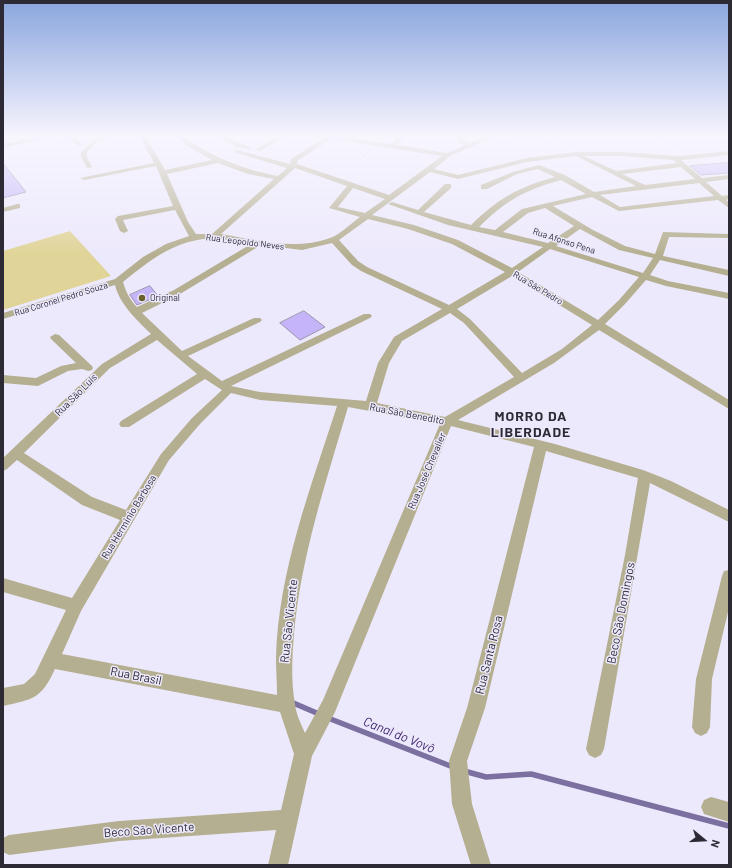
<!DOCTYPE html>
<meta charset="utf-8">
<style>
body{margin:0}
#map{position:relative;width:732px;height:868px;overflow:hidden;background:#ede9fc;font-family:Barlow,sans-serif}
canvas{display:block}
.frame{position:absolute;inset:0;border:4px solid #2d2a36;pointer-events:none}
.north{position:absolute;left:684px;top:820px;width:40px;height:40px;-webkit-text-stroke:3px #ede9fc;paint-order:stroke;rotate:108deg;font-size:11px;font-weight:700;line-height:16px;text-align:center;color:#2d2a36}
.north::after{content:'';display:block;margin:auto;width:14px;height:18px;background:#2d2a36;clip-path:polygon(50% 0,100% 100%,50% 72%,0 100%)}
</style>
<div id="map">
<canvas width="732" height="868"></canvas>
<div class="frame"></div>
<div class="north">N</div>
</div>
<script>
const g = document.querySelector('canvas').getContext('2d');
g.lineJoin = 'round';
function fillPath(path, color) { g.fillStyle = color; g.fill(path, 'evenodd'); }
function stroke(path, color, width, dash) { g.strokeStyle = color; g.lineWidth = width; g.lineCap = dash ? 'butt' : 'round'; g.setLineDash(dash || []); g.stroke(path); }
function drawText(font, color, halo, rows, align = 'center') {
  g.font = font + ' Barlow,sans-serif'; g.lineWidth = 3; g.setLineDash([]); g.textBaseline = 'middle'; g.strokeStyle = halo; g.fillStyle = color; for (const [text, x, y, turn = 0] of rows) {
    g.save(); g.translate(x, y); g.rotate((+turn || 0) * Math.PI / 180); g.textAlign = isNaN(turn) ? turn : align; if (halo) g.strokeText(text, 0, 0); g.fillText(text, 0, 0); g.restore();
  }
}
const green = new Path2D(`
 M70,231L111,276L3,310V251Z`);
const stream = new Path2D(`
 M291,702L319,714
 M328,718L453,767
 M464,771L486,777L531,774L729,826`);
const building = new Path2D(`
 M3,163L26,192L3,198Z
 M729,163V173L701,175L690,166Z
 M150,286L158,296L137,305L130,295Z
 M304,311L325,327L300,340L280,323Z`);
const path = new Path2D(`
 M557,135V137L575,148
 M655,135L675,145L681,151
 M495,143L535,136L557,135
 M363,157L370,149`);
const minor = new Path2D(`
 M48,135H58L3,148V144Z
 M63,135H70L84,145L79,146Z
 M106,135H113L96,143L87,152V157L92,167L87,168L81,157V152L92,141Z
 M139,135H145L165,170L212,160L187,146L175,136L180,135C214,157 237,168 278,176L287,168L234,152L237,150L290,164L291,159L324,138L317,136L316,135H328L392,144L399,135H405L398,145L447,153L464,146L457,141L455,135H461L462,139L470,143L491,135H498L450,156L434,169L458,175L527,158L576,152H622L680,156L729,151V155L681,160L702,178L729,175V179L706,182L722,196L729,195V199L726,200L729,202V208L718,200L619,211L592,197L553,206L593,230L625,246L655,254L663,232L729,234V238L669,237L663,256L729,270V276L660,260L650,275L668,281L729,293V299L666,286L646,280L625,304L605,324L729,400V409L599,330L554,363L458,420L555,444L643,470L671,481L729,510V522L650,483L604,749L601,755L595,758L589,755L586,749L625,555L638,478L546,451L485,708L467,761L472,804L491,865H471L452,804L449,761L467,708L534,447L451,426L335,712L312,756L288,865H268L276,830L119,841L9,855L3,852V838L9,835L119,821L281,810L294,754L280,712L55,669C41,699 34,699 3,706V688L24,684L35,674L66,610L3,592V578L72,598L120,520L82,505L17,460L7,469L3,471V458L102,364L151,334C137,320 120,305 115,285L3,319V313L115,279L143,257L166,244L189,236L175,210L123,220L128,231L124,233L120,231L115,219L118,216L173,206L156,166L84,180L80,178L154,163ZM331,139L442,156L389,195L297,164V161ZM576,156L636,186L594,192L565,175L539,165L513,172L481,185V189H487L517,174L538,169L555,177C518,187 499,198 471,225L424,212L451,188V184H445L418,210L392,202L388,204L448,225L543,247L512,268L458,240L414,225L372,215L430,172L458,179L527,162ZM584,156H622L673,160L677,163L616,171ZM218,163L248,174L274,179L212,234H196L188,222L167,174ZM681,167L695,179L645,185L622,174ZM295,168L347,186L329,208L360,217C351,223 340,235 330,238C295,251 256,240 221,234ZM561,180L586,194L522,209L495,230L479,227C506,200 525,190 561,180ZM699,183L714,196L620,207L600,195ZM353,188L385,199L365,213L338,207ZM545,208L574,226L548,243L503,232L528,213ZM368,219L408,229L452,244L505,272L449,305L367,267L358,261L339,240ZM580,229L619,250L653,258L643,273L556,246ZM214,238L251,244L174,290L137,307C130,300 126,292 123,282C153,258 175,240 214,238ZM332,243L352,265L361,271L442,309L394,337L378,363L366,401L260,392L231,386L370,318L372,316L370,314H364L222,381L188,356L260,322L262,320L260,318H254L182,351L142,313L180,294L261,245L302,250ZM550,249L639,277L619,300L598,320L518,272ZM512,276L592,325L562,349L522,373L470,319L457,309ZM450,313L464,323L514,377L445,417L377,403L389,363L402,341ZM157,340L197,374L121,421L119,424L121,427H129L205,379L222,390L192,418L161,454L126,510L92,497L24,453L110,368ZM231,393L260,400L337,406C311,487 278,572 276,658C276,670 277,683 277,695L62,654L81,611L169,460L200,424ZM348,407L440,424L323,700L305,733C301,724 296,714 295,704C291,682 292,657 294,634C301,556 326,482 348,407Z
 M215,135H222L252,148L249,150L235,146Z
 M280,135H287L260,151L255,150Z
 M17,204H20V208L3,212V208Z
 M55,334L59,335L92,366L93,368L92,370L88,371L82,369L68,371L38,386L3,383V375L36,378L61,366L76,363L51,339L50,337Z
 M729,570V608L712,679L710,727L707,733L701,736L695,733L692,727L696,679L722,576L724,571Z
 M711,797L729,802V822L704,814L701,807L704,800Z`);
const markers = [
 [142,298,4,"#6a602d"]
];
const farStreetnames = [
 ["Rua Afonso Pena",564,241,18],
 ["Rua Leopoldo Neves",245,242,7],
 ["Rua São Pedro",538,288,31],
 ["Rua Coronel Pedro Souza",61,299,-17]
];
const farPoinames = [
 ["Original",150,298]
];
const streetNames = [
 ["Rua São Luís",76,395,-45],
 ["Rua São Benedito",407,414,11],
 ["Rua José Chevalier",427,471,-67],
 ["Rua Herminio Barbosa",129,517,-59]
];
const nearStreetnames = [
 ["Beco São Domingos",621,613,-79],
 ["Rua São Vicente",289,621,-84],
 ["Rua Santa Rosa",489,655,-76],
 ["Rua Brasil",136,676,11],
 ["Beco São Vicente",149,830,-4]
];
const nearWaternames = [
 ["Canal do Vovô",399,735,22]
];
const districtNames = [
 ["MORRO DA",531,416],
 ["LIBERDADE",531,432]
];
fillPath(green, '#e0d498');
stroke(stream, '#7c70a1', 5.5);
fillPath(building, '#c5b5f8');
stroke(building, '#9892ae', 1);
stroke(path, '#878493', 1, [1, 2]);
fillPath(minor, '#b5af91');
const sky = g.createLinearGradient(0, 0, 0, 256);
sky.addColorStop(0, '#8aa5de');
sky.addColorStop(0.53, '#f7f5fe');
sky.addColorStop(1, '#f7f5fe00');
g.fillStyle = sky;
g.fillRect(0, 0, 732, 256);
for (const [x, y, r, color] of markers) { const dot = new Path2D(); dot.arc(x, y, r, 0, 2 * Math.PI); g.fillStyle = color; g.fill(dot); stroke(dot, '#ede9fc', 1.5); }
drawText('9px', '#2d2a36', '#ede9fc', farStreetnames);
drawText('9px', '#2d2a36', '#ede9fc', farPoinames, 'left');
drawText('10px', '#2d2a36', '#ede9fc', streetNames);
drawText('12px', '#2d2a36', '#ede9fc', nearStreetnames);
drawText('italic 13px', '#432874', '#ede9fc', nearWaternames);
g.letterSpacing = '1px';
drawText('bold 14px', '#2d2a36', '#ede9fc', districtNames);
g.letterSpacing = '0px';
</script>
